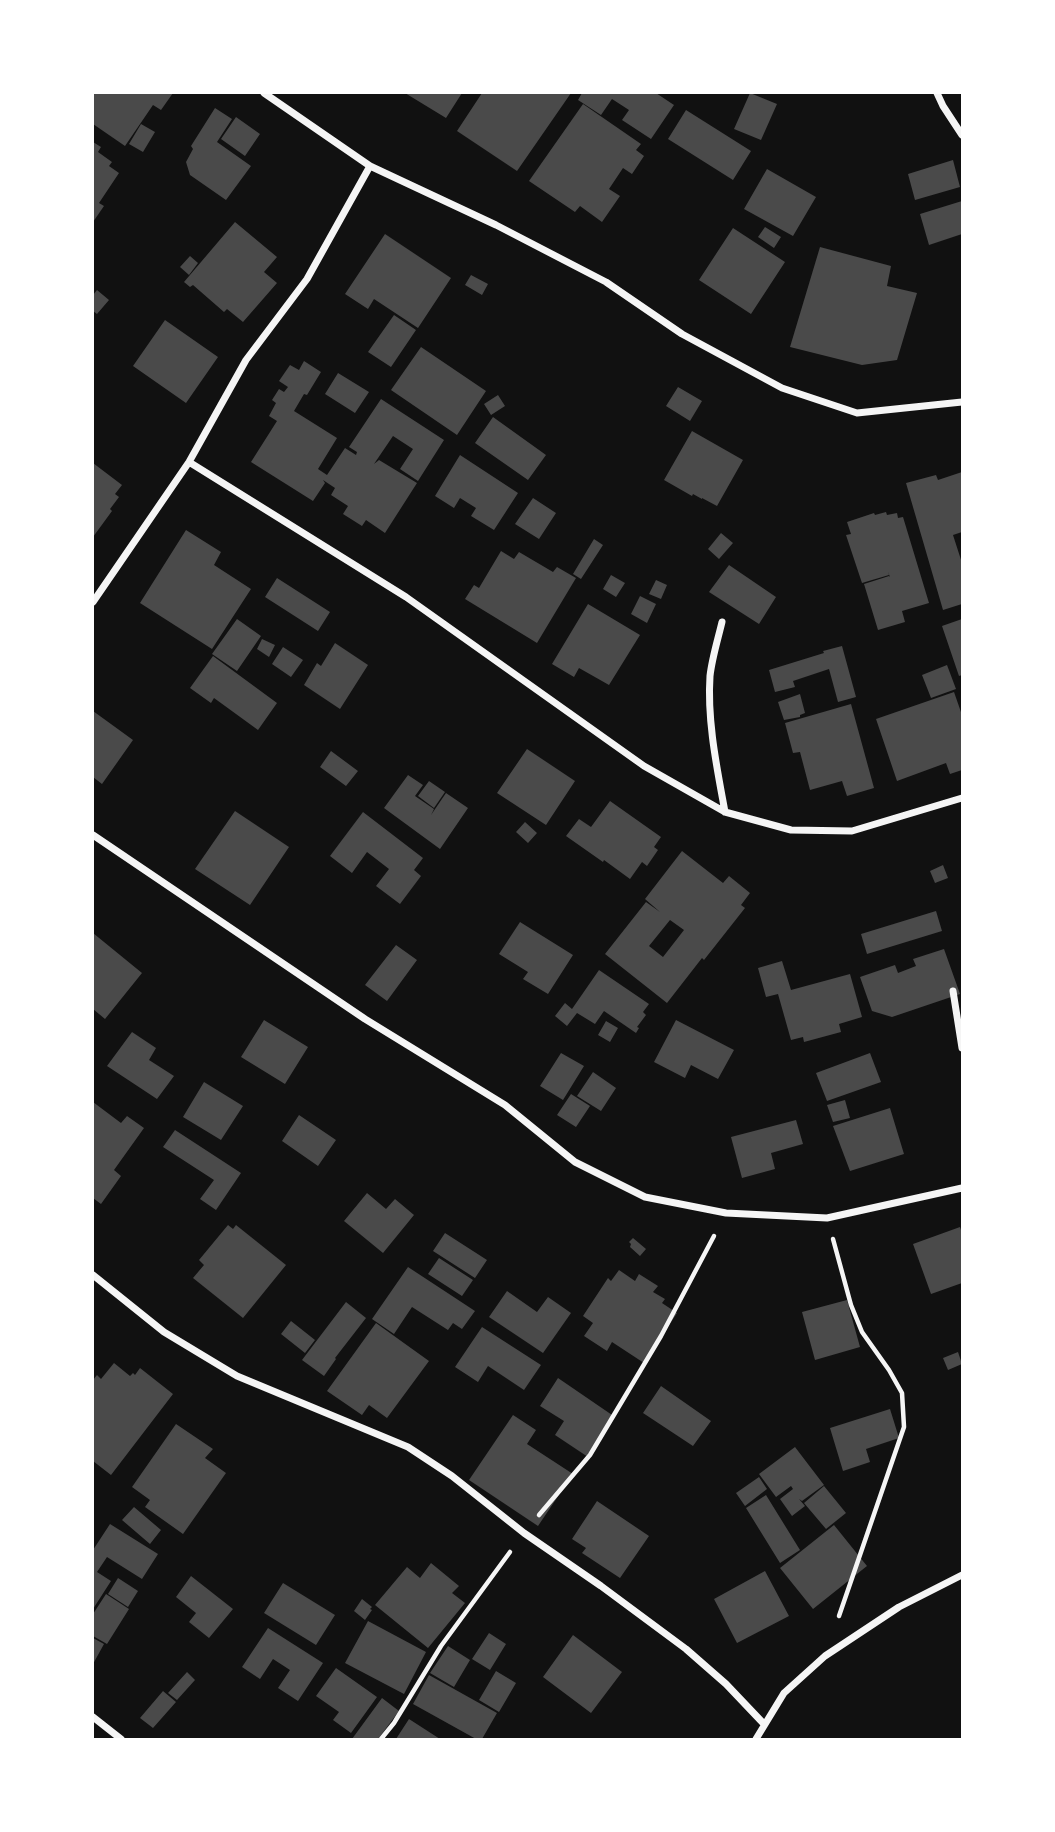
<!DOCTYPE html>
<style>
body{margin:0}
#map{position:relative;width:1055px;height:1832px;overflow:hidden;background:#111;font-family:Ubuntu,sans-serif}
canvas{display:block}
.frame{position:absolute;inset:0;border:94px solid #fff;pointer-events:none}
</style>
<div id="map">
<canvas width="1055" height="1832"></canvas>
<div class="frame"></div>
</div>
<script>
const g = document.querySelector('canvas').getContext('2d');
g.lineJoin = 'round';
function fillPath(path, color) { g.fillStyle = color; g.fill(path, 'evenodd'); }
function stroke(path, color, width, dash) { g.strokeStyle = color; g.lineWidth = width; g.lineCap = dash ? 'butt' : 'round'; g.setLineDash(dash || []); g.stroke(path); }
const building = new Path2D(`
 M93,93H173L161,110L153,105L125,146L93,124Z
 M405,93H462L446,118Z
 M482,93H571L517,171L457,131Z
 M582,93H656L674,105L651,139L622,120L629,110L612,99L601,115L578,100Z
 M750,93L777,104L761,140L734,129Z
 M583,104L641,144L636,150L644,156L632,174L623,168L609,189L620,196L602,222L580,206L575,212L529,181Z
 M215,108L232,119L217,142L251,166L226,200L190,175L186,162L193,149L191,146Z
 M686,110L751,151L733,180L668,139Z
 M236,117L260,134L245,156L221,139Z
 M141,124L155,132L143,152L129,144Z
 M93,142L101,147L98,152L112,162L109,166L119,173L99,203L104,206L93,222Z
 M953,160L960,187L915,200L908,174Z
 M767,169L816,197L793,236L744,209Z
 M962,201V234L929,245L920,214Z
 M235,222L277,257L264,272L277,283L243,322L227,309L224,312L193,285L190,287L184,282Z
 M765,227L781,237L774,248L758,237Z
 M733,228L785,262L751,314L699,280Z
 M385,234L451,278L418,328L374,299L368,309L345,294Z
 M820,247L891,266L887,286L917,293L897,360L862,365L790,347Z
 M190,256L198,263L189,275L180,267Z
 M471,275L488,284L482,295L465,285Z
 M97,290L109,300L97,314L93,311V295Z
 M394,315L416,330L391,367L368,352Z
 M165,320L218,357L186,403L133,366Z
 M421,347L486,391L457,435L391,390Z
 M304,361L321,372L307,395L304,394L294,411L337,438L318,469L327,475L345,448L356,455L357,452L349,447L381,399L444,440L418,481L400,469L413,449L393,436L374,464L379,460L417,483L385,533L366,520L362,526L343,514L348,506L331,495L335,488L323,480L325,483L313,501L251,462L277,421L269,416L276,403L272,400L279,389L284,392L288,387L279,381L290,365L299,370Z
 M338,373L369,392L355,413L325,394Z
 M678,387L702,401L690,421L666,406Z
 M498,395L505,406L491,415L484,404Z
 M493,417L546,455L528,480L475,443Z
 M692,431L743,460L717,506L702,498V499L693,494L692,496L664,480Z
 M460,455L518,493L494,530L471,516L476,508L460,498L454,508L435,496Z
 M93,463L122,485L115,494L119,497L110,509L112,511L93,537Z
 M962,472V532L953,535L962,563V604L943,610L906,483L936,475L938,480Z
 M533,498L556,513L539,539L515,524Z
 M886,512L887,515L897,513L898,518L903,517L929,603L902,611L905,622L878,630L864,584L889,576L890,577L888,572L889,575L862,583L846,535L851,534L847,522L874,513L875,515Z
 M186,530L221,552L214,565L251,589L212,649L140,603Z
 M721,533L733,543L719,559L708,549Z
 M594,539L603,545L581,579L573,574Z
 M501,551L514,559L519,552L553,572L557,567L576,578L537,643L465,599L474,585L479,588Z
 M729,565L776,597L759,624L709,592Z
 M611,575L625,583L616,597L603,589Z
 M277,578L330,612L318,631L265,597Z
 M656,580L667,585L661,599L649,594Z
 M640,596L656,604L647,623L631,614Z
 M588,604L640,635L609,685L579,668L574,677L552,664Z
 M237,619L261,636L237,671L212,654Z
 M962,619V675L959,676L942,626Z
 M262,639L275,645L269,657L257,649Z
 M335,643L368,665L340,709L304,685L317,663L321,666Z
 M842,646L856,697L838,702L829,669L793,681L795,687L775,692L769,670L824,653L823,651Z
 M283,647L303,660L291,677L272,664Z
 M213,656L277,703L258,730L214,698L211,703L190,688Z
 M947,665L956,689L931,698L922,675Z
 M954,692L962,715V770L950,774L946,763L897,781L876,719Z
 M800,694L805,713L800,715V717L784,720L778,702Z
 M851,704L874,788L847,796L842,781L810,790L800,752L793,753L785,723Z
 M93,711L133,740L102,784L93,777Z
 M527,749L575,781L546,825L497,793Z
 M331,751L358,771L346,786L320,767Z
 M408,775L423,785L415,796L434,809L431,815L446,793L468,808L440,849L384,808Z
 M429,781L445,792L434,808L418,796Z
 M610,801L661,837L654,847L658,850L647,866L642,862L630,879L604,860L603,862L566,836L579,819L591,827Z
 M235,811L289,847L250,905L195,869Z
 M363,812L423,858L414,870L421,876L400,904L376,886L389,869L367,852L352,873L330,856Z
 M525,822L537,833L528,843L516,832Z
 M682,851L723,883L729,876L750,893L741,905L745,908L704,960L702,958L667,1003L605,954L646,902L660,912L645,899ZM670,920L684,930L663,957L649,946Z
 M943,865L948,878L935,883L930,871Z
 M936,911L942,931L867,954L861,934Z
 M520,922L573,955L548,994L523,979L528,972L499,954Z
 M93,933L142,973L105,1019L93,1009Z
 M396,945L417,960L387,1001L365,985Z
 M944,949L960,994L892,1017L872,1011L860,977L895,965L898,973L916,966L913,959Z
 M782,961L791,990L850,974L862,1017L839,1024L841,1032L804,1042L803,1037L791,1040L778,994L766,997L758,968Z
 M599,970L649,1004L643,1012L646,1015L637,1027L639,1028L636,1033L604,1011L595,1024L577,1013L567,1026L555,1016L565,1003L572,1009Z
 M264,1020L308,1047L285,1084L241,1057Z
 M676,1020L734,1050L718,1079L691,1065L685,1078L654,1062Z
 M606,1021L618,1028L610,1042L598,1035Z
 M132,1032L156,1048L149,1060L174,1076L157,1099L107,1066Z
 M561,1053L584,1066L563,1100L540,1086Z
 M870,1053L881,1082L827,1101L816,1073Z
 M593,1072L616,1088L601,1111L577,1096Z
 M204,1082L243,1106L221,1140L183,1117Z
 M571,1094L590,1106L576,1127L557,1115Z
 M845,1100L850,1118L833,1122L827,1105Z
 M93,1102L121,1123L127,1116L144,1128L114,1170L121,1176L101,1204L93,1198Z
 M890,1108L904,1154L850,1171L833,1126Z
 M299,1115L336,1140L318,1166L282,1141Z
 M796,1120L803,1144L771,1153L775,1169L742,1178L731,1137Z
 M175,1130L241,1173L216,1210L200,1199L214,1180L163,1147Z
 M367,1193L386,1209L395,1199L414,1215L383,1253L344,1221Z
 M228,1225L233,1229L236,1225L286,1265L243,1318L193,1278L204,1265L199,1260Z
 M960,1227L962,1233V1283L931,1294L913,1244Z
 M445,1233L487,1260L475,1278L433,1251Z
 M633,1238L646,1249L640,1256L630,1247L631,1244L629,1242Z
 M439,1258L473,1280L462,1296L428,1274Z
 M408,1267L475,1311L462,1329L453,1323L448,1330L412,1307L394,1334L372,1319Z
 M619,1270L635,1281L639,1274L658,1286L653,1292L665,1299L662,1303L677,1313L644,1363L612,1342L607,1351L584,1336L593,1323L583,1316L608,1278L611,1281Z
 M507,1291L537,1312L548,1297L571,1313L543,1353L489,1317Z
 M847,1300L860,1347L815,1360L802,1312Z
 M346,1302L366,1318L335,1358L336,1359L324,1376L302,1360Z
 M291,1321L315,1340L305,1353L281,1334Z
 M376,1323L429,1361L387,1418L369,1405L362,1415L327,1391Z
 M482,1327L541,1365L524,1390L488,1366L478,1382L455,1367Z
 M958,1352L962,1364L948,1370L943,1358Z
 M114,1363L130,1376L133,1373L135,1375L140,1368L173,1394L111,1475L93,1461V1380L97,1375L101,1379Z
 M558,1378L615,1417L588,1457L555,1435L564,1421L540,1406Z
 M661,1386L711,1421L693,1446L643,1413Z
 M890,1409L899,1438L866,1449L870,1462L843,1471L830,1428Z
 M513,1415L536,1430L527,1444L573,1474L538,1526L469,1480Z
 M176,1424L213,1449L205,1458L226,1473L183,1534L145,1507L150,1500L132,1487Z
 M795,1447L824,1485L802,1501L799,1499L805,1506L792,1516L780,1499L793,1489L791,1486L776,1497L759,1474Z
 M759,1477L767,1489L745,1506L736,1493Z
 M824,1486L846,1513L826,1529L804,1503Z
 M766,1495L800,1550L780,1563L746,1508Z
 M597,1501L649,1536L620,1578L582,1553L586,1548L572,1539Z
 M134,1507L161,1530L150,1544L122,1520Z
 M110,1524L158,1554L142,1579L107,1557L97,1572L111,1581L93,1609V1550Z
 M834,1525L867,1566L813,1609L780,1568Z
 M431,1563L459,1586L452,1593L465,1603L428,1648L375,1605L407,1567L420,1578Z
 M765,1571L789,1616L737,1643L714,1599Z
 M191,1576L233,1609L209,1638L189,1622L196,1613L176,1597Z
 M118,1578L138,1591L128,1607L108,1594Z
 M283,1583L335,1615L316,1645L264,1613Z
 M106,1594L129,1609L107,1644L93,1636V1614Z
 M362,1599L372,1607L370,1609L372,1610L365,1620L354,1611Z
 M368,1621L426,1652L404,1694L345,1663Z
 M268,1628L323,1663L298,1701L278,1688L290,1670L273,1659L260,1679L242,1667Z
 M489,1633L506,1644L490,1670L472,1659Z
 M573,1635L622,1672L591,1713L543,1677Z
 M93,1638L104,1644L93,1664Z
 M448,1646L470,1660L454,1687L430,1673Z
 M336,1668L377,1697L351,1733L333,1720L339,1712L316,1696Z
 M496,1671L516,1683L499,1712L479,1700Z
 M187,1672L195,1680L177,1700L168,1693Z
 M429,1675L497,1713L482,1739H476L413,1704Z
 M163,1691L176,1702L153,1728L140,1718Z
 M382,1698L399,1711L378,1739H352Z
 M409,1719L440,1739H396Z`);
const path = new Path2D(`
 M833,1239L851,1305L862,1332L889,1370L902,1393L904,1427L839,1616
 M539,1515L590,1455L661,1336L714,1236
 M381,1739L394,1723L441,1646L510,1552`);
const minor = new Path2D(`
 M264,93L370,166L496,225L606,282L682,334L782,388L857,413L962,402
 M937,93L943,106L962,135
 M189,462L406,597L644,766L725,812L791,830L852,831L962,798
 M93,602L189,462L246,360L307,279L370,166
 M722,622C718,639 712,658 710,676C707,721 717,768 725,812
 M93,835L365,1019L505,1105L575,1162L645,1197L726,1213L827,1218L962,1188
 M953,991L962,1048
 M93,1275L164,1332L237,1376L408,1447L452,1476L524,1533L601,1586L686,1649L726,1684L764,1724
 M93,1717L121,1739
 M756,1739L784,1693L825,1656L899,1607L962,1575`);
fillPath(building, '#4a4a4a');
stroke(path, '#f5f5f5', 4.5);
stroke(minor, '#f5f5f5', 7);
</script>
